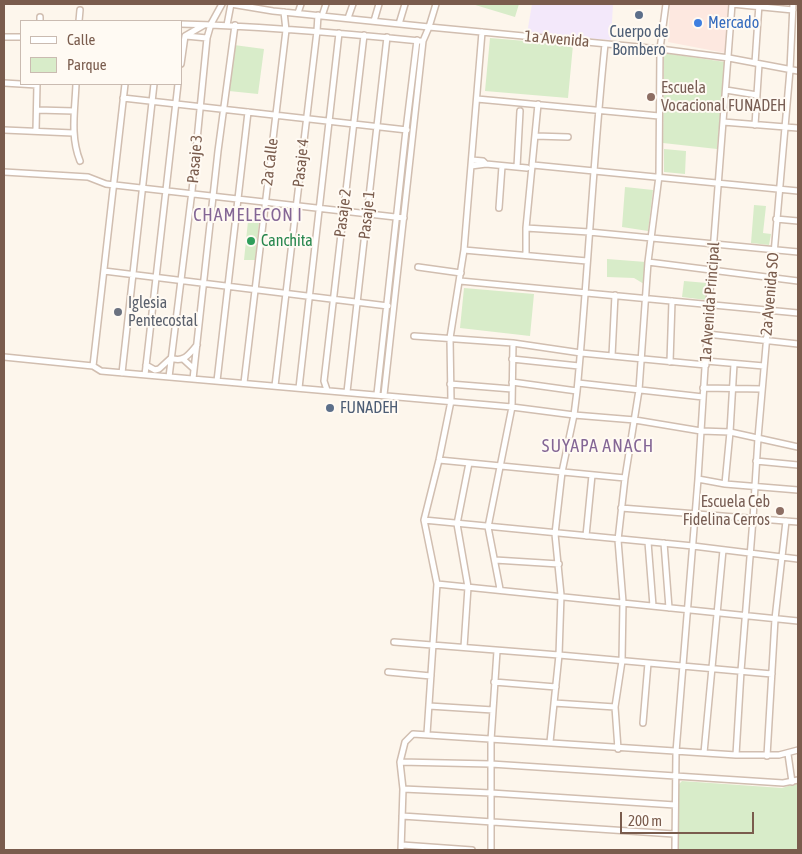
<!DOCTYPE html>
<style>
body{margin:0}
#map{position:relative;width:802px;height:854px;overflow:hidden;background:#fdf6ec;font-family:"Asap Condensed",sans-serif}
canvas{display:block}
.frame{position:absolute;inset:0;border:5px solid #7a5c4d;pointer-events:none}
.legend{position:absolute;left:20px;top:20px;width:162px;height:65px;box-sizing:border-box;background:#fffaf3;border:1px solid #cabbb1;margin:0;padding:6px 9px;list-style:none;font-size:15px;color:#7a5c4d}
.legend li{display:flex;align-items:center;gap:10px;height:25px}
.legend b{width:25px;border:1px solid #cabbb1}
.scale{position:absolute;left:620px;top:812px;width:134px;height:22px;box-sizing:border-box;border:2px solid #7a5c4d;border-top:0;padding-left:6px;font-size:15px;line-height:18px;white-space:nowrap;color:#7a5c4d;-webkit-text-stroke:4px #fffaf3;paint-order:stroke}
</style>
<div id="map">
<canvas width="802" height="854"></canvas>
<div class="frame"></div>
<ul class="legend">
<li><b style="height:6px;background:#fff"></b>Calle</li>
<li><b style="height:14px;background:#d8ecc9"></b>Parque</li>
</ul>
<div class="scale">200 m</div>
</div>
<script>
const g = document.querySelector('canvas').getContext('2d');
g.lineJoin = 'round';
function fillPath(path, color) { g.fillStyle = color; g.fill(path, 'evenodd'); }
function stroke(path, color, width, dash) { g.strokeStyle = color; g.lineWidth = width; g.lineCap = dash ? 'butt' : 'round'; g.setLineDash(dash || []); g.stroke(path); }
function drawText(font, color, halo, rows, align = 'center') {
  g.font = font + ' "Asap Condensed",sans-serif'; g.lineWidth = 4; g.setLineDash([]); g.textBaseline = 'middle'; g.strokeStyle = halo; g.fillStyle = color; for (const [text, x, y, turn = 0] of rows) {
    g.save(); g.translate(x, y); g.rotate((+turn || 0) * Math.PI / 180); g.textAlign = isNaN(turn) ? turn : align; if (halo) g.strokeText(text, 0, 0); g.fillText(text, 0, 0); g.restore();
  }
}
const commercial = new Path2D(`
 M670,4H728L725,53L668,42Z`);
const education = new Path2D(`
 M532,4H613L611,40L527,34Z`);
const green = new Path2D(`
 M472,4H519L515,17Z
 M490,38L573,45L568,98L485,91Z
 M234,45L264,49L258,94L229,91Z
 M664,53L725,62L717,149L663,143Z
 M664,149L686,151L685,174L664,172Z
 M625,187L653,190L648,231L622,227Z
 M754,205L766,206L763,233L771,234L769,245L751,243Z
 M248,221L259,222L255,260H244Z
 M607,259L646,262L644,284L634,278L607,277Z
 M684,281L707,283L706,300L682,297Z
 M464,288L534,294L530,336L460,328Z
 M682,781L782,788L798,783V850H679V784Z`);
const minor = new Path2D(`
 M231,4L273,11L429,27L423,41L384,395
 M436,4L429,27L660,49L729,58L798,71
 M732,4L793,10
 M298,13L301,4
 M322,16L326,4
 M348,18L353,4
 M40,21V17
 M79,21L80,10
 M374,21L379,4
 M181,24C261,26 341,33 420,41
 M399,24L405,4
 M227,25L231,4
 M186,36L207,38
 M4,37H21
 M755,63L759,4
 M181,64L185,36L204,25
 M4,83L37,85
 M76,84C75,110 70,136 80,161
 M726,90L757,95
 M123,98L407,130
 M477,99L659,116
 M37,110L74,111
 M723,122L798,128
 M755,125L759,64
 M4,130L73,133
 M36,131L37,84
 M535,136L568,137
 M472,160L483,161L486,164
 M533,165L798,191
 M471,166L486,164L527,168
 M517,167L520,111
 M4,172L88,177L106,184L404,218
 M499,208L502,166
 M776,219L798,221
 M526,228L589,232L798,252
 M464,250L587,261
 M526,255V228L538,104
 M648,262L798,281
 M418,267L461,273
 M104,271L388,306
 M460,281L798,313
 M707,334L798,344
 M414,336L513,343L581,353L706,365
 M612,356L615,295
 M4,357L93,366L101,371L512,407L574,415L635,420L701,431L730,432L798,447
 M183,359L194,369
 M512,359L579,366
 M706,361L764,366
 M670,362L672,301
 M146,365L155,370L159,369L171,358C184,363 189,354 197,345
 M93,366L125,84
 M122,373L154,84
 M145,375L178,84
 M169,377L192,191L207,38L211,24L222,4
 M193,379L218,151L235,25
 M217,381L248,112
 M512,382L577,391
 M244,383L286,30L284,12
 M578,383L703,397
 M450,384L512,389
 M275,386L317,31L318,15
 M299,388L339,33
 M703,388L762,389
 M327,390L324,381L364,35
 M347,392L387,37
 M377,394L406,130L417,40
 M439,460L625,478
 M756,461L798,465
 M698,479L725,484L798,490
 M725,484L730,432L734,364
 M621,508L798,522
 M424,520L693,546L798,559
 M586,536L592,475
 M648,542L653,606
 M664,543L669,608
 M495,560L559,564
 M437,584L798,621
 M500,589L488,527L512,407L513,343
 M394,642L559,655L772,674
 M464,647L468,587L457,524L469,463
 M388,672L431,676
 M494,682L556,687
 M554,703L615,707
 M429,706L493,710
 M643,723L648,663
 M427,734L437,584L424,520L439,460L451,401L450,338L464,250L482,32
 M550,742L559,655L561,595L555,534L562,472L574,415L577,391C588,275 593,159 605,44
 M618,749L615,707L622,661L623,602L618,540L625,478L639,390L648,262L659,176L660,49L666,4
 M704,753L723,550
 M788,754L792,782
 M736,755L741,671L753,519L758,438L790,70L793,4
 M767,756L775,619L786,521
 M400,762L491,764L783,783L798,780
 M403,789L491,793L675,805
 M402,816L674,834
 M402,845L472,850
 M401,850L403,789L400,762L405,742L413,734L736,755H779L798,750
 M491,850V740L497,651
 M675,850L676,752L698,479L709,304L732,4`);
const markers = [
 [639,15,5,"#5c6f8a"],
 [698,23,5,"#3f7fe0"],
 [651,97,5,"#8d6e63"],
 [251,241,5,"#2e9e5b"],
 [118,312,5,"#6b7280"],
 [330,408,5,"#5c6f8a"],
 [780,511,5,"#8d6e63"]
];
const shopNames = [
 ["Mercado",708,23]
];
const serviceNames = [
 ["Cuerpo de",639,32],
 ["Bombero",639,50],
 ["FUNADEH",340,408,"left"]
];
const streetNames = [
 ["1a Avenida",557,39,5],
 ["Pasaje 3",195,159,-85],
 ["2a Calle",270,162,-83],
 ["Pasaje 4",301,163,-84],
 ["Pasaje 2",343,213,-83],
 ["Pasaje 1",367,215,-84],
 ["2a Avenida SO",770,294,-85],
 ["1a Avenida Principal",710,302,-86]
];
const educationNames = [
 ["Escuela",661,88],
 ["Vocacional FUNADEH",661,106],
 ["Escuela Ceb",770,502,"right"],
 ["Fidelina Cerros",770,520,"right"]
];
const leisureNames = [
 ["Canchita",261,241]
];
const worshipNames = [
 ["Iglesia",128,303],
 ["Pentecostal",128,321]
];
const neighbourhoodNames = [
 ["CHAMELECON I",248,215],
 ["SUYAPA ANACH",598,446]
];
fillPath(commercial, '#fde8e0');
fillPath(education, '#f3e8fa');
fillPath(green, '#d8ecc9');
stroke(minor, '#d1beb0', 8);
stroke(minor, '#fff', 5);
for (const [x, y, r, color] of markers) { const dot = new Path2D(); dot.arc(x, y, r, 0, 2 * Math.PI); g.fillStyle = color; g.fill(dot); stroke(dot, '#fffaf3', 2); }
drawText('16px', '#366cbe', '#fffaf3', shopNames, 'left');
drawText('16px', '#4e5e75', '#fffaf3', serviceNames);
drawText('16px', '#7a5c4d', '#fffaf3', streetNames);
drawText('16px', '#785e54', '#fffaf3', educationNames, 'left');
drawText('16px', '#27864d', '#fffaf3', leisureNames, 'left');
drawText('16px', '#5b616d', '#fffaf3', worshipNames, 'left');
g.letterSpacing = '1px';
drawText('18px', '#846695', '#fffaf3', neighbourhoodNames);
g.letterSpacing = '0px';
</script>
